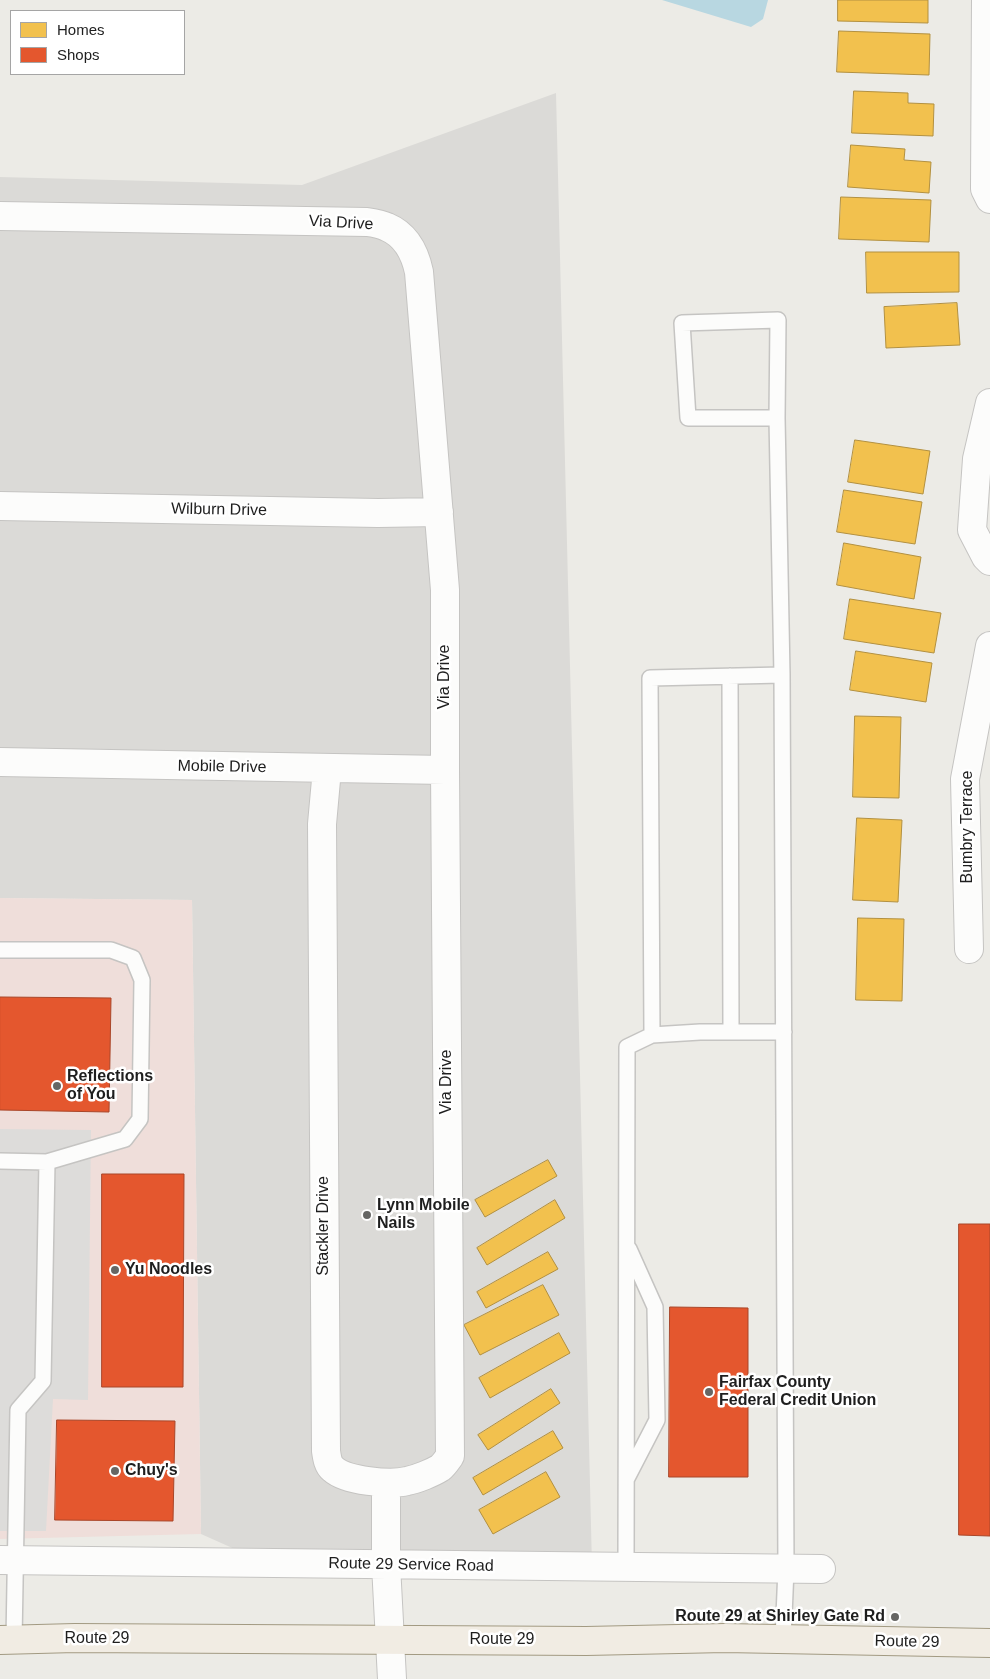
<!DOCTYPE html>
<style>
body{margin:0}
#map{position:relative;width:990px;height:1679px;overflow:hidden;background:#ecebe6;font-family:Helvetica,sans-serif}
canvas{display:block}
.legend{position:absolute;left:10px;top:10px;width:175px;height:65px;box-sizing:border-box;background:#fff;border:1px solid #a5a5a5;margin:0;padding:6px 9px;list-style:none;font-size:15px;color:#1e1e1e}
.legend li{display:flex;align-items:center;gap:10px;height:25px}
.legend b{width:25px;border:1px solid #a5a5a5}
</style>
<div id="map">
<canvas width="990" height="1679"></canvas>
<ul class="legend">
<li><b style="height:14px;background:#f2c14e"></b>Homes</li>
<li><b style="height:14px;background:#e4572e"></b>Shops</li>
</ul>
</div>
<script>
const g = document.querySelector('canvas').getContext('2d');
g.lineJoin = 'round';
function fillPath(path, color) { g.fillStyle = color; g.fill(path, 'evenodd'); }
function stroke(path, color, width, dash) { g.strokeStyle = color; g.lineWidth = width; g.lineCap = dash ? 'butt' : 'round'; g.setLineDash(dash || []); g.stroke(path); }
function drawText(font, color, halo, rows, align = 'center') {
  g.font = font + ' Helvetica,sans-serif'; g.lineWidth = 5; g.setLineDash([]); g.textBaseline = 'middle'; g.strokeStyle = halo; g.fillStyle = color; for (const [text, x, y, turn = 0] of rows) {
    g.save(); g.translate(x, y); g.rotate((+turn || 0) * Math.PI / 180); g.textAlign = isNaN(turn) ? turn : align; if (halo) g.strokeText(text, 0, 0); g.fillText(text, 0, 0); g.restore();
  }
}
const residential = new Path2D(`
 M556,93L592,1566L266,1563L201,1534L192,900L0,898V177L302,185Z`);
const commercial = new Path2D(`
 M0,898L192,900L201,1534L0,1539Z`);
const parking = new Path2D(`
 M0,1129L91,1130L88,1400L53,1399L46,1531H0Z`);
const water = new Path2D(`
 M662,0H768L763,19L751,27Z`);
const homes = new Path2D(`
 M838,0H928V23L838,21Z
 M839,31L930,34L929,75L837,72Z
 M854,91L908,93V103L934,104L933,136L852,133Z
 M851,145L905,149L904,160L931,162L929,193L848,187Z
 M841,197L931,200L929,242L839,239Z
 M866,252H959V292L867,293Z
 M957,303L960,345L886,348L884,307Z
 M855,440L930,451L923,494L848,482Z
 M844,490L922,502L915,544L837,532Z
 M844,543L921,557L914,599L837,585Z
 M850,599L941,613L934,653L844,639Z
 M856,651L932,663L926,702L850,690Z
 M855,716L901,717L899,798L853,797Z
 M857,818L902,820L898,902L853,900Z
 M858,918L904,919L902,1001L856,1000Z
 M548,1160L557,1176L485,1217L475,1200Z
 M555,1200L565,1218L487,1265L477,1248Z
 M548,1252L558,1269L486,1308L477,1292Z
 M543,1285L559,1315L480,1355L464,1325Z
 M559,1333L570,1353L490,1398L479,1378Z
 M551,1389L560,1403L488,1450L478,1435Z
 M553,1431L563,1448L483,1495L473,1478Z
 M546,1472L560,1497L493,1534L479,1510Z`);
const shops = new Path2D(`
 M0,997L111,998L109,1112L0,1110Z
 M102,1174H184L183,1387H102Z
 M959,1224H990V1536L959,1535Z
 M670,1307L748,1308V1477H669Z
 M57,1420L175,1421L173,1521L55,1520Z`);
const service = new Path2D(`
 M777,418H688L682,323L778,320L777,418L782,675L786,1569L783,1639
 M782,675L650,678L652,1035L700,1032H784
 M730,676L731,1032
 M0,950H111L133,958L142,980L140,1119L125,1139L47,1162
 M0,1161L47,1162L43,1381L18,1410L14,1640
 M627,1478L657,1420L655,1307L629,1249
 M626,1567L627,1047L652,1035`);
const minor = new Path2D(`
 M986,0L985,189L990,199
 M0,216L367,222C374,223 381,224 387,227C406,235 415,253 419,272L445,590V770L450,1456C447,1460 444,1465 440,1468C432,1473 417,1479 407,1481C390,1485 346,1481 333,1469C328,1465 327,1458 326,1451L322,824L327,769
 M990,403L977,459L972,530L986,557L990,561
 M0,506L378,513L439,512
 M0,762L445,770
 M969,949L965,779L990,646
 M386,1483V1565L392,1679
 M0,1560L821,1569`);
const primary = new Path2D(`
 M0,1640L75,1638L586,1641L725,1638L990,1643`);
const markers = [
 [57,1086,5,"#666664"],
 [367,1215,5,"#666664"],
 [115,1270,5,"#666664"],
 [709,1392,5,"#666664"],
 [115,1471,5,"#666664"],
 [895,1617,5,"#666664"]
];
const streetNames = [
 ["Via Drive",341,223,3],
 ["Wilburn Drive",219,510,1],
 ["Via Drive",445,677,-90],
 ["Mobile Drive",222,767,1],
 ["Bumbry Terrace",968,827,-90],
 ["Via Drive",447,1082,-90],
 ["Stackler Drive",324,1226,-90],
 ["Route 29 Service Road",411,1565,1],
 ["Route 29",97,1639],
 ["Route 29",502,1640],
 ["Route 29",907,1642,1]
];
const poiNames = [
 ["Reflections",67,1077],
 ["of You",67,1095],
 ["Lynn Mobile",377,1206],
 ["Nails",377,1224],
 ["Yu Noodles",125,1270],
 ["Fairfax County",719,1383],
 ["Federal Credit Union",719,1401],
 ["Chuy's",125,1471],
 ["Route 29 at Shirley Gate Rd",885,1617,"right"]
];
fillPath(residential, '#dbdad7');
fillPath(commercial, '#efdeda');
fillPath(parking, '#dddcda');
fillPath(water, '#b8d7e1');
fillPath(homes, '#f2c14e');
stroke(homes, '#b29040', 1);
fillPath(shops, '#e4572e');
stroke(shops, '#a94629', 1);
stroke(service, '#c5c4c2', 18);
stroke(minor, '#c5c4c2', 30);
stroke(primary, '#a29a82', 30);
stroke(service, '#fcfcfb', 15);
stroke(minor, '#fcfcfb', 28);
stroke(primary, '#f1ece3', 28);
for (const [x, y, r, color] of markers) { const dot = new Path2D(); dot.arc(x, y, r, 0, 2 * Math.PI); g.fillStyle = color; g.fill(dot); stroke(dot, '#fff', 2); }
drawText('16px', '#1e1e1e', '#fff', streetNames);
drawText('bold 16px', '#1e1e1e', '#fff', poiNames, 'left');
</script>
